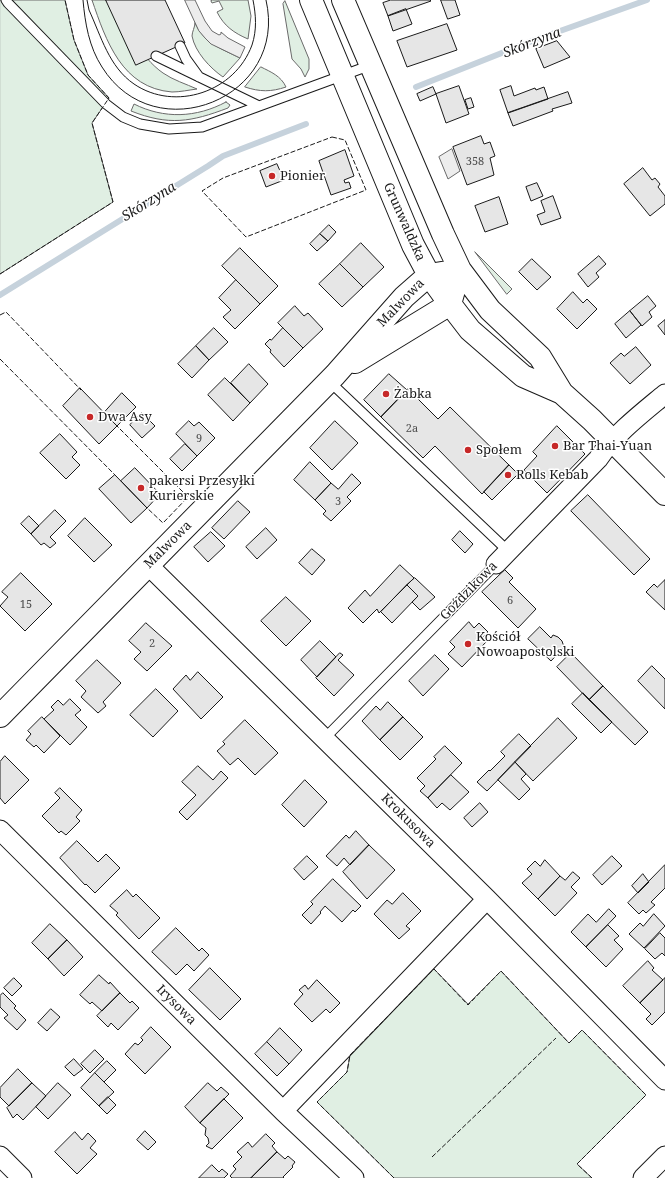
<!DOCTYPE html>
<meta charset="utf-8">
<style>
body{margin:0}
canvas{display:block;background:#fff}
</style>
<canvas width="665" height="1178"></canvas>
<script>
const g = document.querySelector('canvas').getContext('2d');
g.lineJoin = 'round';
function fillPath(path, color) { g.fillStyle = color; g.fill(path, 'evenodd'); }
function stroke(path, color, width, dash) { g.strokeStyle = color; g.lineWidth = width; g.lineCap = dash ? 'butt' : 'round'; g.setLineDash(dash || []); g.stroke(path); }
function drawText(font, color, halo, rows, align = 'center') {
  g.font = font + ' "Noto Serif",serif'; g.lineWidth = 3; g.setLineDash([]); g.textBaseline = 'middle'; g.strokeStyle = halo; g.fillStyle = color; for (const [text, x, y, turn = 0] of rows) {
    g.save(); g.translate(x, y); g.rotate((+turn || 0) * Math.PI / 180); g.textAlign = isNaN(turn) ? turn : align; if (halo) g.strokeText(text, 0, 0); g.fillText(text, 0, 0); g.restore();
  }
}
const green = new Path2D(`
 M0,0H65L74,40L88,75L109,98L92,123L113,202L0,274Z
 M92,0H106C122,22 141,58 163,73C173,80 186,84 197,89C189,90 180,92 172,92C122,88 106,41 92,0Z
 M213,0H248L251,16L248,39C234,33 224,26 217,12L223,9L219,1L212,3L211,1Z
 M285,1L309,59V69L305,77L301,69L292,59L283,4Z
 M195,23C205,44 220,48 240,58L223,77C210,68 195,52 192,36C192,32 195,27 195,23Z
 M261,67C271,72 281,76 286,87C271,92 260,92 245,87Z
 M226,102L230,105L228,108C191,122 169,126 131,111L134,104C164,119 196,118 226,102Z
 M475,252L512,289L507,294Z
 M434,969L468,1004L501,971L569,1043L582,1030L646,1095L577,1164L592,1178H394L317,1102L347,1072L350,1055Z`);
const parking = new Path2D(`
 M185,0H195L205,21L212,31L219,35L221,34V32L228,38L245,47L240,58L211,44L205,38L199,31Z
 M452,149L460,171L448,179L439,157Z`);
const stream = new Path2D(`
 M416,87L532,41L647,0
 M0,295L208,166L223,156L306,124`);
const building = new Path2D(`
 M106,0H165L185,43L136,65Z
 M391,0H430L431,1L388,16L383,3Z
 M441,0H455L460,15L448,19Z
 M406,9L412,24L393,31L388,16Z
 M447,24L457,50L407,67L397,41Z
 M557,41L570,57L544,68L536,49Z
 M459,86L469,114L446,123L436,94Z
 M511,86L514,96L535,88L536,90L544,87L548,99L508,113L500,90Z
 M433,87L436,94L420,101L417,94Z
 M568,92L572,103L552,109L553,111L513,126L508,113Z
 M471,98L474,107L468,109L465,100Z
 M481,136L484,144L490,142L495,156L490,158L494,175L467,185L453,147Z
 M345,150L354,176L344,180L345,183L349,182L351,188L331,195L319,161Z
 M277,164L284,180L266,187L260,171Z
 M643,168L652,180L655,178L660,184L658,187L665,196V204L650,216L624,184Z
 M537,183L543,196L531,201L526,187Z
 M553,196L561,218L541,225L537,215L545,212L541,201Z
 M499,197L508,224L485,232L475,206Z
 M329,225L336,232L328,241L320,234Z
 M320,234L328,241L317,251L310,244Z
 M361,243L384,267L363,287L340,264Z
 M240,248L278,286L260,304L222,266Z
 M599,256L606,264L596,273L599,277L588,287L578,274Z
 M532,259L551,277L537,290L519,272Z
 M340,264L363,287L342,307L319,284Z
 M236,280L260,304L235,329L223,317L231,310L219,298Z
 M573,292L583,303L587,299L597,309L577,329L557,309Z
 M648,296L656,306L649,312L652,317L642,326L630,311Z
 M295,306L304,316L308,313L323,329L303,348L278,323Z
 M630,311L641,325L626,338L615,324Z
 M665,320V335L658,326Z
 M214,328L228,342L209,360L196,346Z
 M283,328L303,348L284,367L270,352L271,350L265,344L270,339L271,340Z
 M196,346L209,360L192,378L178,364Z
 M636,347L651,365L630,384L610,363L621,353L624,356Z
 M249,364L268,384L250,403L231,383Z
 M389,374L407,390L381,417L364,400Z
 M225,378L250,403L233,421L208,395Z
 M80,388L117,426L99,444L63,406Z
 M408,389L438,419L450,407L509,465L482,494L435,446L423,458L381,417Z
 M122,393L136,407L117,426L104,413Z
 M142,413L155,426L142,438L130,425Z
 M189,421L194,426L199,422L215,438L197,456L176,434Z
 M335,421L358,443L332,470L310,448Z
 M557,426L585,454L547,493L524,470L537,456L533,452Z
 M60,434L77,452L72,457L80,465L66,479L40,453Z
 M185,444L197,456L182,471L170,459Z
 M310,462L331,483L315,500L294,480Z
 M509,465L518,474L492,500L484,492Z
 M135,468L160,494L147,508L121,481Z
 M352,474L361,483L347,497L351,501L331,521L323,514L326,511L315,500L331,483L338,489Z
 M115,475L147,508L131,523L99,489Z
 M588,495L650,559L634,575L571,511Z
 M238,501L250,512L224,539L212,528Z
 M55,510L66,521L50,537L56,543L50,548L44,543L41,545L31,534Z
 M29,516L39,526L31,534L21,524Z
 M85,518L112,545L94,562L68,536Z
 M266,528L277,540L257,559L246,547Z
 M460,531L473,544L465,553L452,540Z
 M211,532L225,546L208,562L194,547Z
 M312,549L325,560L312,575L299,563Z
 M400,565L414,578L379,613L377,609L363,623L348,608L365,590L370,596Z
 M505,570L513,578L509,582L536,609L518,628L482,592Z
 M21,573L52,604L25,631L0,606L8,597L2,592Z
 M415,578L435,597L420,610L412,602L418,596L407,585Z
 M665,580V610L646,592L654,584L657,587Z
 M407,585L418,596L392,623L381,612Z
 M286,597L311,621L286,646L261,621Z
 M469,622L474,628L479,623L488,632L483,637L487,641L462,667L448,654L455,647L450,642Z
 M146,623L172,646L147,671L134,659L141,652L129,641Z
 M540,627L551,638L553,635L558,637L562,641L564,647L551,661L528,639Z
 M320,641L336,657L317,677L301,660Z
 M340,653L343,655L338,660L354,675L334,696L316,678Z
 M571,653L603,686L589,700L557,667Z
 M435,655L449,669L423,696L409,681Z
 M97,660L121,683L103,702L106,706L98,713L81,697L86,691L76,681Z
 M652,666L665,679V709L638,681Z
 M198,672L223,697L201,719L173,689L186,675L190,680Z
 M603,686L648,732L635,745L589,700Z
 M156,689L178,711L153,737L130,715Z
 M583,693L612,722L601,733L572,704Z
 M70,699L81,710L75,715L87,727L70,745L44,719L54,710L51,707L58,700L63,705Z
 M388,702L403,717L380,740L362,721L376,706L380,710Z
 M42,717L60,736L44,753L36,745L34,747L26,740L31,734L28,731Z
 M403,717L423,737L400,760L380,740Z
 M558,718L577,738L533,781L515,762Z
 M245,720L278,753L255,775L238,758L230,765L217,751L225,744L223,742Z
 M519,734L531,746L487,791L477,782L489,770L490,771L505,756L501,752Z
 M445,746L462,763L428,798L420,791L425,786L417,778L436,759L434,757Z
 M5,756L29,780L5,804L0,798V762Z
 M515,762L526,774L521,779L530,789L519,800L498,780Z
 M198,766L213,780L221,771L228,778L187,820L179,812L196,795L182,782Z
 M451,775L469,792L450,810L442,803L437,808L428,798Z
 M305,780L327,802L304,827L282,805Z
 M60,788L82,810L76,817L80,821L66,835L61,831L59,833L42,816L60,798L55,793Z
 M480,803L488,812L472,827L464,818Z
 M356,831L369,845L350,865L344,858L337,866L326,856L346,835L349,838Z
 M77,841L98,862L106,854L120,868L95,893L86,884L85,885L60,858Z
 M369,845L395,870L367,899L343,872Z
 M307,856L318,867L304,880L294,869Z
 M612,856L622,866L602,885L593,875Z
 M545,860L560,876L538,899L522,883L532,874L527,869L535,861L540,866Z
 M665,865V888L651,902L655,905L646,913L643,910L639,914L628,903Z
 M573,872L580,878L571,887L577,893L555,916L538,899L560,876L565,880Z
 M643,874L649,882L638,893L632,886Z
 M333,879L361,906L355,912L353,910L342,922L325,906L320,912L321,913L311,924L302,915L313,904L311,902Z
 M127,890L133,897L136,894L160,918L139,939L116,915L118,913L110,906Z
 M403,893L421,911L406,926L410,929L399,939L374,914L387,900L392,904Z
 M609,909L616,916L586,947L571,932L588,914L596,922Z
 M654,914L665,926L644,948L629,934L640,923L643,926Z
 M50,924L67,940L48,959L32,943Z
 M608,925L619,936L614,940L623,949L606,967L586,947Z
 M176,928L199,951L202,948L209,955L194,971L187,964L176,975L152,952Z
 M660,933L665,938V956L662,953L655,959L645,949Z
 M67,940L83,957L64,976L48,959Z
 M648,961L654,968L652,970L663,980L640,1003L623,986Z
 M210,968L241,999L220,1020L189,990Z
 M99,975L109,984L110,982L120,993L102,1011L92,1002L90,1004L80,995Z
 M14,978L22,986L12,996L4,988Z
 M665,978V1012L652,1025L646,1019L651,1014L640,1003Z
 M317,980L340,1003L330,1013L326,1009L312,1022L294,1004L303,994L299,990L305,985L308,989Z
 M3,993L16,1006L14,1008L26,1020L17,1030L4,1018L8,1015L0,1007V996Z
 M120,993L130,1003L132,1001L139,1008L118,1030L111,1023L108,1027L97,1016Z
 M51,1009L60,1017L47,1031L38,1023Z
 M151,1027L171,1047L145,1074L125,1054L135,1043L138,1045L143,1040L141,1038Z
 M280,1028L302,1050L289,1064L267,1042Z
 M267,1042L289,1064L277,1076L255,1054Z
 M95,1050L104,1059L90,1073L81,1064Z
 M74,1059L83,1069L74,1076L65,1067Z
 M107,1061L116,1070L104,1082L95,1073Z
 M18,1069L32,1083L9,1106L0,1097V1088Z
 M95,1073L114,1092L99,1106L81,1088Z
 M32,1083L46,1096L23,1120L17,1114L13,1118L7,1108Z
 M58,1083L71,1095L48,1119L36,1107Z
 M208,1083L217,1091L221,1087L229,1094L200,1123L185,1107Z
 M108,1097L116,1105L107,1114L99,1106Z
 M224,1099L243,1118L212,1149L206,1146L209,1143L208,1138L205,1135L206,1128L200,1123Z
 M145,1131L156,1142L148,1150L137,1140Z
 M75,1132L82,1140L88,1133L96,1141L90,1148L97,1154L77,1174L55,1152Z
 M266,1134L275,1143L272,1146L277,1152L251,1178H232L230,1176L236,1169L233,1166L242,1157L237,1152L248,1142L252,1147Z
 M277,1152L285,1159L288,1156L295,1162L292,1166L293,1167L283,1177L284,1178H251Z
 M212,1165L219,1172L222,1169L228,1174L224,1178H199Z`);
const lane = new Path2D(`
 M6,0L8,3L106,104L123,117L140,124L169,129L202,127L371,65
 M180,46L186,59L199,77
 M156,56L259,106
 M329,381L508,551
 M324,739L496,564`);
const street = new Path2D(`
 M496,564L598,459C616,433 641,414 665,394
 M148,565L487,899L665,1080
 M0,830L283,1111L354,1178
 M283,1111L487,899
 M0,1156L22,1178
 M643,1178L665,1156`);
const secondary = new Path2D(`
 M311,0L413,245L429,275L450,304L470,330L523,376L562,393
 M343,0L443,234L460,270L490,310L540,357L562,393L592,420L665,494
 M355,362L450,304L454,290
 M0,716L335,375L404,297L429,275L460,270`);
const tram = new Path2D(`
 M83,0C85,23 89,47 102,67C155,152 289,98 266,0
 M87,0L89,10C101,36 109,67 134,84C175,112 235,92 252,45C257,30 256,15 253,0`);
const fence = new Path2D(`
 M332,137L345,140L366,190L246,237L202,191L223,178Z
 M0,274L113,202L92,123L109,98L88,75L74,40L65,0
 M0,315L6,312L81,390
 M0,359L117,477
 M115,424L188,497L163,523L146,507
 M432,1157L556,1038
 M394,1178L317,1102L347,1072L350,1055L434,969L468,1005L501,971L569,1043L582,1030L646,1095L577,1164L592,1178`);
const markers = [
 [272,176,4,"#c62828"],
 [386,394,4,"#c62828"],
 [90,417,4,"#c62828"],
 [555,446,4,"#c62828"],
 [468,450,4,"#c62828"],
 [508,475,4,"#c62828"],
 [141,488,4,"#c62828"],
 [468,644,4,"#c62828"]
];
const numberNames = [
 ["358",475,162],
 ["2a",412,429],
 ["9",199,439],
 ["3",338,502],
 ["6",510,601],
 ["15",26,605],
 ["2",152,644]
];
const poiNames = [
 ["Pionier",280,176],
 ["Żabka",394,394],
 ["Dwa Asy",98,417],
 ["Bar Thai-Yuan",563,446],
 ["Społem",476,450],
 ["Rolls Kebab",516,475],
 ["pakersi Przesyłki",149,481],
 ["Kurierskie",149,496],
 ["Kościół",476,637],
 ["Nowoapostolski",476,652]
];
const streetNames = [
 ["Grunwaldzka",404,222,66],
 ["Malwowa",401,303,-46],
 ["Malwowa",168,545,-45],
 ["Goździkowa",469,591,-46],
 ["Krokusowa",408,821,45],
 ["Irysowa",176,1005,45]
];
const waterNames = [
 ["Skórzyna",532,43,-21],
 ["Skórzyna",149,202,-32]
];
fillPath(green, '#e0efe3');
stroke(green, '#6a6a6a', 1);
fillPath(parking, '#ededed');
stroke(parking, '#6a6a6a', 1);
stroke(stream, '#c6d2dc', 6);
fillPath(building, '#e6e6e6');
stroke(building, '#1a1a1a', 1);
stroke(lane, '#1a1a1a', 11);
stroke(street, '#1a1a1a', 21);
stroke(secondary, '#1a1a1a', 24);
stroke(lane, '#fff', 9);
stroke(street, '#fff', 19);
stroke(secondary, '#fff', 22);
stroke(tram, '#1a1a1a', 1);
stroke(fence, '#1a1a1a', 1, [5, 2]);
for (const [x, y, r, color] of markers) { const dot = new Path2D(); dot.arc(x, y, r, 0, 2 * Math.PI); g.fillStyle = color; g.fill(dot); stroke(dot, '#fff', 1.5); }
drawText('11px', '#4d4d4d', null, numberNames);
drawText('13px', '#1a1a1a', '#fff', poiNames, 'left');
drawText('13px', '#1a1a1a', '#fff', streetNames);
drawText('italic 14px', '#1a1a1a', '#fff', waterNames);
</script>
